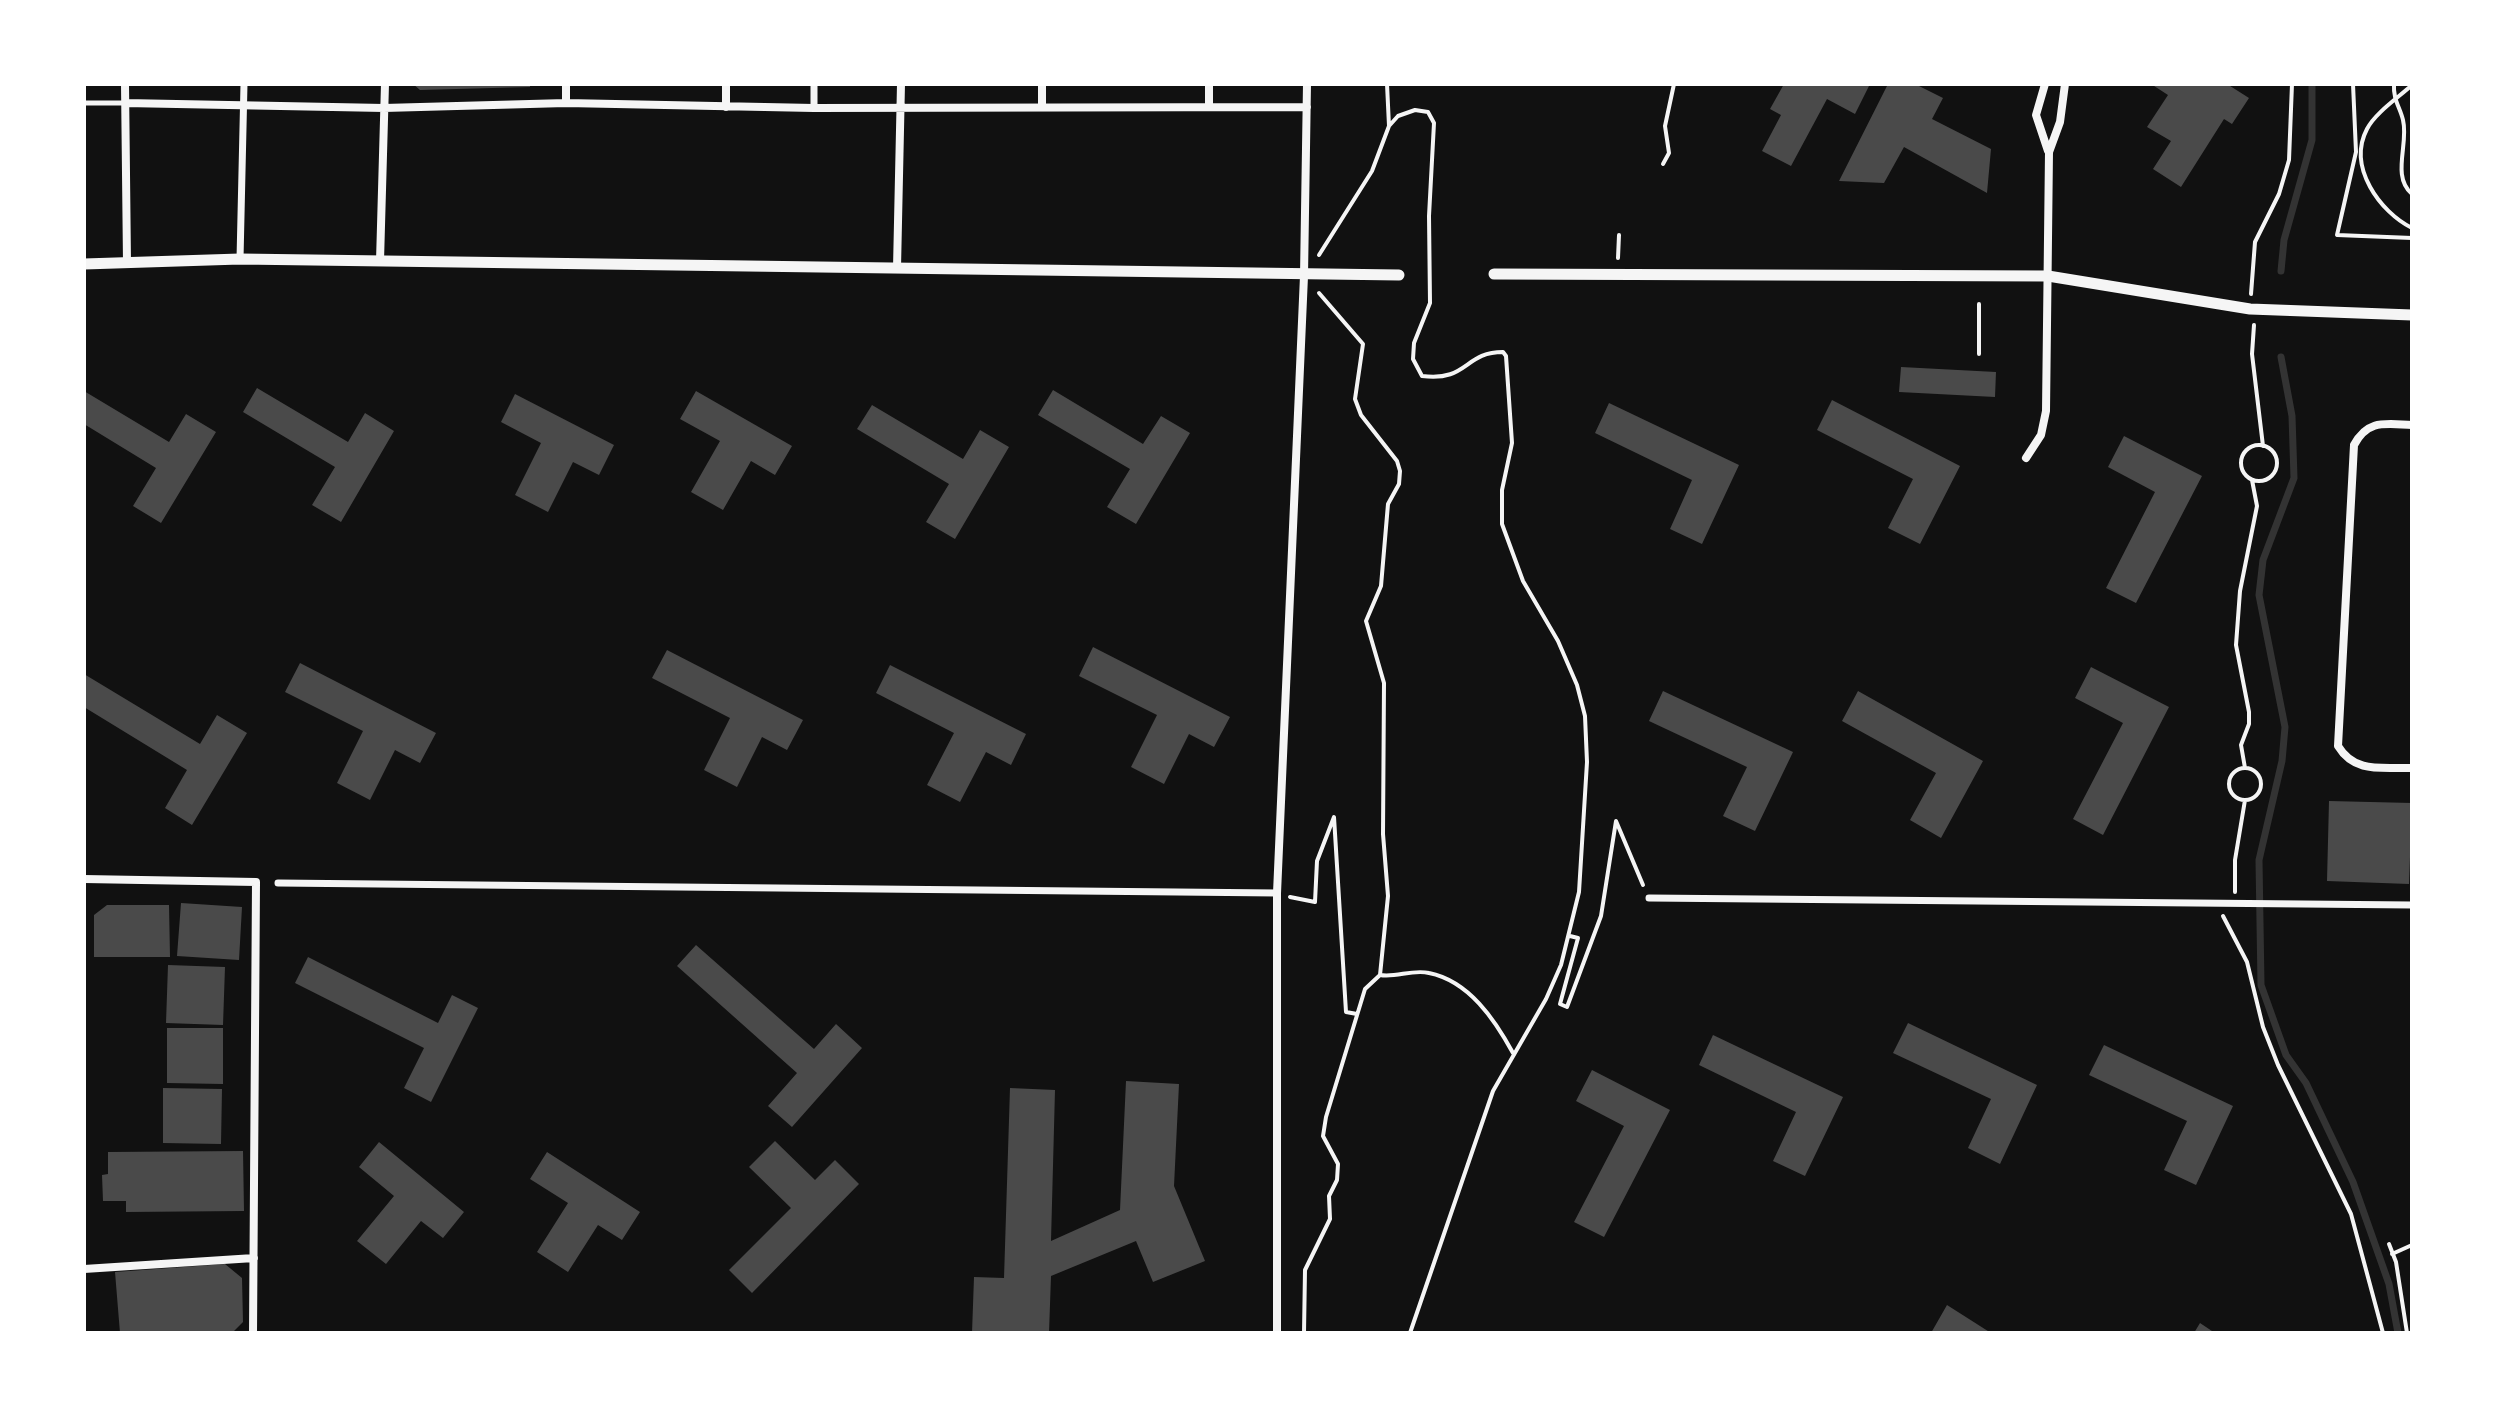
<!DOCTYPE html>
<style>
body{margin:0}
#map{position:relative;width:2496px;height:1417px;overflow:hidden;background:#111;font-family:Lato,sans-serif}
canvas{display:block}
.frame{position:absolute;inset:0;border:86px solid #fff;pointer-events:none}
</style>
<div id="map">
<canvas width="2496" height="1417"></canvas>
<div class="frame"></div>
</div>
<script>
const g = document.querySelector('canvas').getContext('2d');
g.lineJoin = 'round';
function stroke(path, color, width, dash) { g.strokeStyle = color; g.lineWidth = width; g.lineCap = dash ? 'butt' : 'round'; g.setLineDash(dash || []); g.stroke(path); }
function fillPath(path, color) { g.fillStyle = color; g.fill(path, 'evenodd'); }
const stream = new Path2D(`
 M2281,271L2284,240L2312,140V84
 M2281,357L2292,416L2294,478L2263,560L2259,595L2285,727L2282,761L2259,860L2261,985L2286,1055L2306,1083L2353,1182L2389,1284L2398,1333`);
const building = new Path2D(`
 M413,84H530V87L420,90Z
 M1784,84H1870L1855,114L1827,99L1791,166L1762,151L1781,115L1770,109Z
 M1888,84H1915L1943,98L1932,119L1991,149L1987,193L1904,147L1884,183L1839,181Z
 M2151,84H2227L2249,98L2232,124L2224,119L2181,187L2153,169L2171,141L2147,127L2168,95Z
 M1901,367L1996,372L1995,397L1899,392Z
 M257,388L348,442L365,413L394,431L341,522L312,505L335,467L243,412Z
 M1053,390L1143,444L1161,416L1190,433L1136,524L1107,507L1130,469L1038,415Z
 M84,391L169,442L186,414L216,432L161,523L133,506L156,468L84,424Z
 M696,391L792,446L775,475L751,461L723,510L691,492L720,441L680,419Z
 M515,394L614,445L599,475L573,462L548,512L515,495L541,443L501,422Z
 M1832,400L1960,466L1920,544L1888,528L1913,479L1817,430Z
 M1609,403L1739,465L1702,544L1670,529L1692,480L1595,433Z
 M872,405L963,459L980,430L1009,447L955,539L926,522L949,484L857,429Z
 M2124,436L2202,476L2136,603L2106,588L2155,492L2108,467Z
 M1093,647L1230,717L1214,747L1189,734L1164,784L1131,767L1157,715L1079,676Z
 M667,650L803,720L787,750L762,737L737,787L704,770L730,718L652,678Z
 M300,663L436,733L420,763L395,750L370,800L337,783L363,731L285,692Z
 M890,665L1026,734L1011,765L986,752L960,802L927,785L954,733L876,693Z
 M2091,667L2169,707L2103,835L2073,819L2123,723L2075,698Z
 M84,674L200,744L217,715L247,733L192,825L165,808L187,770L84,707Z
 M1663,691L1793,752L1755,831L1723,816L1747,767L1649,721Z
 M1858,691L1983,761L1941,838L1910,820L1936,773L1842,721Z
 M2329,801L2412,803L2409,884L2327,881Z
 M181,903L242,907L239,960L177,956Z
 M107,905H169L170,957H94V915Z
 M696,945L814,1049L836,1024L862,1048L792,1127L768,1106L797,1073L677,966Z
 M308,957L438,1023L452,995L478,1008L431,1102L404,1088L424,1048L295,983Z
 M168,965L225,967L223,1025L166,1023Z
 M1908,1023L2037,1085L2000,1164L1968,1148L1991,1099L1893,1053Z
 M167,1028H223V1084L167,1083Z
 M1713,1035L1843,1097L1805,1176L1773,1161L1796,1112L1699,1065Z
 M2104,1045L2233,1106L2196,1185L2164,1170L2187,1121L2089,1075Z
 M1592,1070L1670,1110L1604,1237L1574,1222L1624,1126L1576,1101Z
 M1126,1081L1179,1084L1174,1186L1205,1261L1153,1282L1136,1241L1051,1276L1049,1333H972L974,1277L1004,1278L1010,1088L1055,1090L1051,1241L1120,1210Z
 M163,1088L222,1089L221,1144L163,1143Z
 M775,1141L815,1180L835,1160L859,1184L752,1293L729,1270L791,1208L749,1167Z
 M379,1142L464,1212L443,1238L421,1221L386,1264L357,1241L394,1196L359,1167Z
 M243,1151L244,1211L126,1212V1201H103L102,1175L108,1174V1152Z
 M547,1152L640,1212L622,1240L598,1225L568,1272L537,1252L568,1203L530,1179Z
 M225,1264L242,1278L243,1322L232,1333H120L115,1272Z
 M1947,1305L1991,1333H1931Z
 M2200,1323L2215,1333H2194Z`);
const path = new Path2D(`
 M1387,84L1389,126
 M2353,84L2356,152L2337,235L2412,238
 M2394,84C2393,100 2400,107 2403,120C2409,144 2391,176 2412,194
 M2412,85C2399,97 2375,113 2367,129C2347,167 2380,212 2412,228
 M1663,164L1669,153L1665,126L1674,84
 M1319,255L1372,171L1389,126L1398,116L1415,110L1428,112L1434,123L1429,216L1430,303L1414,343L1413,359L1422,376C1468,382 1464,352 1503,352L1506,356L1512,443L1502,490V524L1523,581L1558,641L1577,685L1585,716L1587,762L1579,892L1561,965L1546,999L1493,1091L1410,1333
 M1618,258L1619,235
 M2251,294L2255,242L2279,194L2289,160L2292,84
 M1979,304V354
 M2254,325L2252,354L2263,446
 M2241 463a18 18 0 1 1 36 0a18 18 0 1 1-36 0Z
 M2245,768L2241,745L2249,724V712L2236,645L2240,591L2257,506L2252,480
 M2229 784a16 16 0 1 1 32 0a16 16 0 1 1-32 0Z
 M2235,892V860L2245,800
 M1290,897L1315,902L1317,861L1334,817L1346,1012L1357,1014
 M2223,916L2247,962L2263,1027L2278,1065L2351,1214L2383,1333
 M1570,936L1578,938L1560,1004L1567,1007L1601,916L1616,821L1643,885
 M1380,975C1396,978 1412,969 1429,973C1469,981 1495,1020 1513,1053
 M2389,1244L2396,1262L2407,1333
 M2392,1254L2412,1245
 M1304,1333L1305,1270L1330,1219L1329,1196L1337,1180L1338,1164L1323,1136L1326,1117L1365,989L1380,975L1388,896L1383,834L1384,683L1366,621L1381,586L1388,504L1399,484L1400,471L1397,461L1361,415L1355,399L1363,344L1319,293`);
const service = new Path2D(`
 M84,103H125`);
const pedestrian = new Path2D(`
 M814,108V84
 M240,259L244,84
 M278,883L1277,893
 M1649,898L2412,905`);
const minor = new Path2D(`
 M125,84L127,263
 M566,84V103
 M1209,84V107
 M2045,84L2036,115L2048,151
 M125,103L384,108L566,103L814,108L1307,107
 M1042,106V84
 M726,107V84
 M380,261L385,84
 M897,268L901,84
 M2412,425C2385,424 2368,419 2354,445L2338,746C2355,774 2382,767 2412,768
 M2026,458L2041,435L2046,411L2049,152L2060,122L2065,84
 M84,879L256,882L253,1333
 M84,1269L254,1258
 M1277,1333V893L1304,276L1307,84`);
const tertiary = new Path2D(`
 M84,264L240,259L1399,275
 M1494,274L2048,276L2250,309L2412,315`);
stroke(stream, '#333', 7);
fillPath(building, '#4a4a4a');
stroke(path, '#f5f5f5', 4);
stroke(service, '#f5f5f5', 5);
stroke(pedestrian, '#f5f5f5', 7);
stroke(minor, '#f5f5f5', 8);
stroke(tertiary, '#f5f5f5', 11);
</script>
